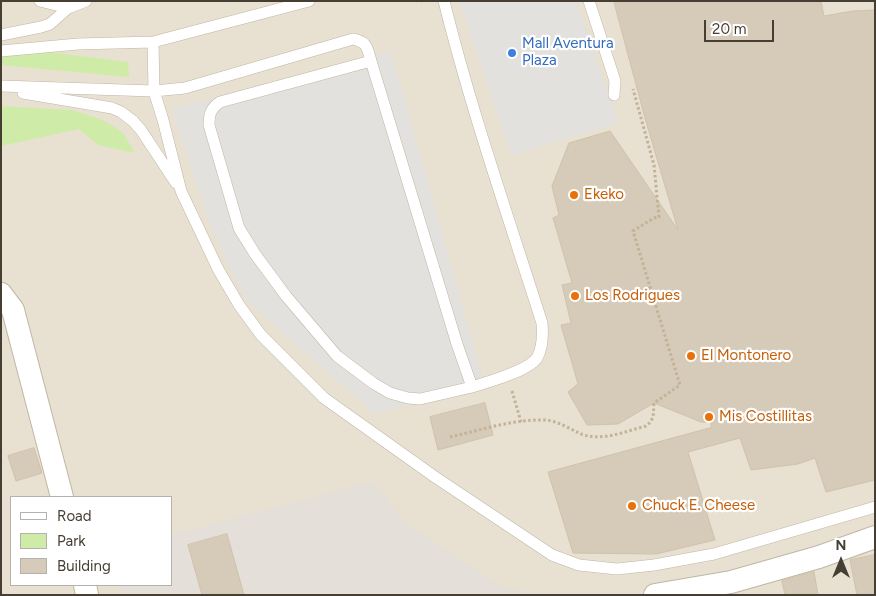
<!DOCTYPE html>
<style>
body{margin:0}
#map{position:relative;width:876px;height:596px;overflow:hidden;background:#f3eee4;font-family:Figtree,sans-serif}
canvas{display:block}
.frame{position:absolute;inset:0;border:2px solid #463e33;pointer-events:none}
.legend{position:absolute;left:10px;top:496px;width:162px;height:90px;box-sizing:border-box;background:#fff;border:1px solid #b5b2ad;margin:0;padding:6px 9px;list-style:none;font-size:15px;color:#463e33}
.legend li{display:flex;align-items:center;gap:10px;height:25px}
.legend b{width:25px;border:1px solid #b5b2ad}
.north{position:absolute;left:816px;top:536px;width:50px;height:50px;-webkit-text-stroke:4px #fff;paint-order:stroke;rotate:0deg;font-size:14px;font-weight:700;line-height:20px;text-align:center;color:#463e33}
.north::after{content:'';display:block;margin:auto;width:18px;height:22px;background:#463e33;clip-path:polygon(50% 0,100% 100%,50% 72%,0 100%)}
.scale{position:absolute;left:704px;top:20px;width:70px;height:22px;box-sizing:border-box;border:2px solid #463e33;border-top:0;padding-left:6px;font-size:15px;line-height:18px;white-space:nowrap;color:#463e33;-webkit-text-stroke:4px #fff;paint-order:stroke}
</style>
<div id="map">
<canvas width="876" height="596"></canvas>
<div class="frame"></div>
<ul class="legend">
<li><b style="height:6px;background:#fff"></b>Road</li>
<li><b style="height:14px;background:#ceeca8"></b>Park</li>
<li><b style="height:14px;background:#d6cab8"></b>Building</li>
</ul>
<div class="north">N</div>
<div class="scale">20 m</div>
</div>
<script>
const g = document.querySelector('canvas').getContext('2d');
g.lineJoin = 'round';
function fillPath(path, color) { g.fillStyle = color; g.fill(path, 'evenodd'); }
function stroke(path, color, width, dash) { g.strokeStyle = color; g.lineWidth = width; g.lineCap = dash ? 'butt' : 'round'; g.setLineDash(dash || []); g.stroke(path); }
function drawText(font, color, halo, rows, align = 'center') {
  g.font = font + ' Figtree,sans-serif'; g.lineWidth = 4.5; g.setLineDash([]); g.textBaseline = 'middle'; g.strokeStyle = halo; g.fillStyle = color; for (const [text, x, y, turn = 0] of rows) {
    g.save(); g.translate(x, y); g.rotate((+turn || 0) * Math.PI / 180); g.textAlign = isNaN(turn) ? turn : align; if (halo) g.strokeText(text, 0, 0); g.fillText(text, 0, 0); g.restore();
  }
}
const residential = new Path2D(`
 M1,1H875V595H1ZM11,497H171V585H11Z`);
const industrial = new Path2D(`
 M373,481L404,521L505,589L544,592V595H122L119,585H171V535Z`);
const green = new Path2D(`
 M1,46L128,62L129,77L1,65Z
 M1,106L73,110L105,121L123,133L135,153L98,145L79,129L1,146Z`);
const parking = new Path2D(`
 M459,1H576L619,123L558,141L512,156Z
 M391,51L484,383L375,414L245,299L211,228L172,109Z`);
const building = new Path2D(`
 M614,1H821L824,16L853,11L875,10V480L826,492L815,458L798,464L751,470L740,438L688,452L715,540L656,554L573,553L548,472L713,427L711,426V422H701L654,403L618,424L587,425L568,392L578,384L561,325L571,323L562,285L572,283L553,218L559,215L552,186L569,143L610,131L678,230L645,118Z
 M485,403L493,435L438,450L430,417Z
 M34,448L42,473L16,481L8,456Z
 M227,534L244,595H202L188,545Z
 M875,555V595H857L850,560Z
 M814,572L818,595H785L782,581Z`);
const path = new Path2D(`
 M421,1H422
 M512,391L521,422
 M450,437C481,430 513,419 545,420C558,421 570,429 581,434C602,442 626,431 646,426C655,419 653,414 654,403L680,385L633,231L654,218L659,217L654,165L633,89`);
const lane = new Path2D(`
 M40,1L68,8L86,1
 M444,1C471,110 508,216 542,323C543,334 543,347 537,358C528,371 488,382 472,387
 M589,1L615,81L614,95
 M1,35L41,27L50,24L68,8
 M153,42L154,91L163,120L181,191L218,269L239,305L261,335L324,398L435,477L552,555L579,565L617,569L654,565L714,554L875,507
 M1,51L78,44L153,42L309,1
 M371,61L457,344L472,387L420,399L408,398L390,393L373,383L337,356L286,296L255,254L239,228L209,125C209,114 211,108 220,102Z
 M1,86L154,91L185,88L353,39C368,42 367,48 371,61
 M23,93L112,108L121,112L133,121L141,130L176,183`);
const street = new Path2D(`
 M1,294L13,310L62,497
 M85,585L87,595
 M655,595L731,582L819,557L875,537`);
const markers = [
 [512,53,5,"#3f7fe0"],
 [574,195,5,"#e8710a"],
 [575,296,5,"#e8710a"],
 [691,356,5,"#e8710a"],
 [709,417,5,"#e8710a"],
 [632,506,5,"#e8710a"]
];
const shopNames = [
 ["Mall Aventura",522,44],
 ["Plaza",522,61]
];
const foodNames = [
 ["Ekeko",584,195],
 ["Los Rodrigues",585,296],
 ["El Montonero",701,356],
 ["Mis Costillitas",719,417],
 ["Chuck E. Cheese",642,506]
];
fillPath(residential, '#e8e0d1');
fillPath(industrial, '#e5dfd9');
fillPath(green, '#ceeca8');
fillPath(parking, '#e3e1dd');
fillPath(building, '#d6cab8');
stroke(building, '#d1c2ab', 1);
stroke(lane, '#c0b6a5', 12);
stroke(street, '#c0b6a5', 24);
stroke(path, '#c3b295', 3, [2.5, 2.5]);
stroke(lane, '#fff', 11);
stroke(street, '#fff', 22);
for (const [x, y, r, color] of markers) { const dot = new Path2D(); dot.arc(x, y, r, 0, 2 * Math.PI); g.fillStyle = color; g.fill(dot); stroke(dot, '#fff', 2); }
drawText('15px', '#366cbe', '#fff', shopNames, 'left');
drawText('15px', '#c56008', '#fff', foodNames, 'left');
</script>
